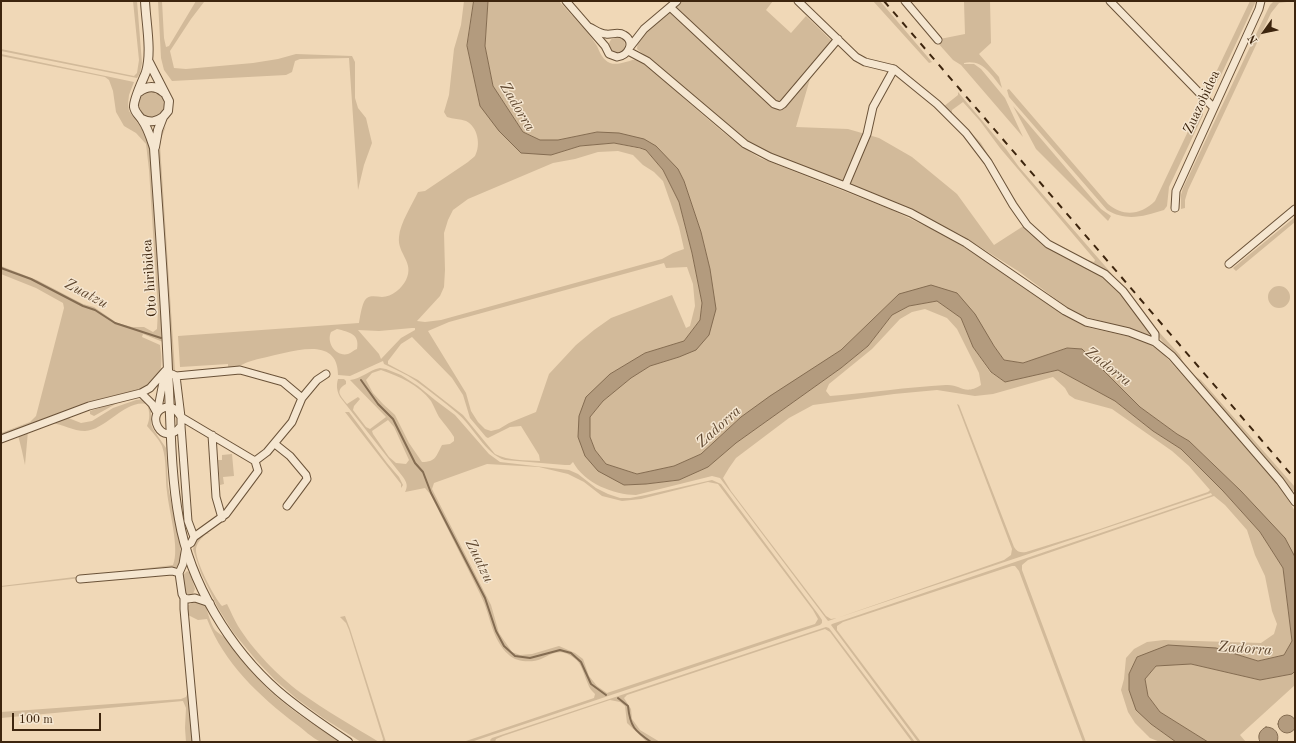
<!DOCTYPE html>
<style>
body{margin:0}
#map{position:relative;width:1296px;height:743px;overflow:hidden;background:#f0d8b7;font-family:"Old Standard TT",serif}
canvas{display:block}
.frame{position:absolute;inset:0;border:2px solid #3d250e;pointer-events:none}
.north{position:absolute;left:1244px;top:12px;width:40px;height:40px;-webkit-text-stroke:3px #f5e6d0;paint-order:stroke;rotate:237deg;font-size:11px;font-weight:700;line-height:16px;text-align:center;color:#3d250e}
.north::after{content:'';display:block;margin:auto;width:14px;height:18px;background:#3d250e;clip-path:polygon(50% 0,100% 100%,50% 72%,0 100%)}
.scale{position:absolute;left:12px;top:713px;width:89px;height:18px;box-sizing:border-box;border:2px solid #3d250e;border-top:0;padding-left:5px;font-size:12px;line-height:14px;white-space:nowrap;color:#3d250e;-webkit-text-stroke:3px #f5e6d0;paint-order:stroke}
</style>
<div id="map">
<canvas width="1296" height="743"></canvas>
<div class="frame"></div>
<div class="north">N</div>
<div class="scale">100 m</div>
</div>
<script>
const g = document.querySelector('canvas').getContext('2d');
g.lineJoin = 'round';
function fillPath(path, color) { g.fillStyle = color; g.fill(path, 'evenodd'); }
function stroke(path, color, width, dash) { g.strokeStyle = color; g.lineWidth = width; g.lineCap = dash ? 'butt' : 'round'; g.setLineDash(dash || []); g.stroke(path); }
function drawText(font, color, halo, rows, align = 'center') {
  g.font = font + ' "Old Standard TT",serif'; g.lineWidth = 3; g.setLineDash([]); g.textBaseline = 'middle'; g.strokeStyle = halo; g.fillStyle = color; for (const [text, x, y, turn = 0] of rows) {
    g.save(); g.translate(x, y); g.rotate((+turn || 0) * Math.PI / 180); g.textAlign = isNaN(turn) ? turn : align; if (halo) g.strokeText(text, 0, 0); g.fillText(text, 0, 0); g.restore();
  }
}
const green = new Path2D(`
 M133,1H137L142,63L140,73L137,78L1,51V49L134,76L137,73L139,60Z
 M158,1H162L164,38L166,47L169,46L196,1H203L204,2L191,19L170,51L174,68L186,69L253,63L278,59L296,54L352,56L355,62V98L358,108L366,118L372,143L364,165L358,190L349,58L300,59L295,61L292,72L286,75L172,81L164,70L161,58Z
 M464,1H474V7L467,46L480,106L551,155L580,146L614,143L646,150L663,170L679,202L692,253L702,303L700,320L684,341L645,353L610,374L578,437L624,485L646,484L679,480L708,467L736,443L841,368L868,346L892,315L909,306L937,301L961,318L973,347L990,372L1005,382L1058,370L1115,401L1153,431L1181,449L1223,491L1260,532L1283,568L1292,641L1284,655L1258,661L1216,648L1137,657L1129,674V690L1151,724L1176,742H1160L1150,738L1135,723L1128,712L1121,690L1124,679L1126,658L1134,649L1147,642L1164,640L1261,643L1274,634L1277,624L1272,611L1265,576L1255,555L1247,530L1225,505L1214,496L1028,560L1022,565V570L1086,742H1083L1019,571L1015,566H1012L843,622L837,626V630L921,742H918L831,625L832,624L1198,500L1212,495L1211,493L828,621L720,478L712,476L636,495C614,495 584,483 573,462L570,465H565L505,460C485,454 474,427 457,413C444,402 430,391 416,381C406,374 394,369 384,364L383,361L350,376L338,375C338,342 307,348 284,353C272,356 260,358 248,362C241,365 236,368 228,368V364L180,367L178,336L359,323C360,318 362,301 367,298C372,295 377,297 382,297C392,297 402,288 406,280C415,262 397,254 399,237C400,223 412,205 418,192L425,191L468,162C470,160 473,158 475,156C481,145 478,127 466,121C460,119 453,119 447,117L444,112L449,95L454,49L461,25ZM618,151L633,155L643,165L654,172L663,181L679,227L684,249L673,253L662,259L441,320L425,322L417,321L440,296L444,287L445,270L444,233L448,220L453,210L468,199L553,163L575,159L598,152ZM664,263L666,268L687,267L693,284L695,306L690,326L686,328L672,295L611,318L594,330L576,345L549,374L536,412L509,423L499,429L491,431L485,429L478,422L471,411L466,393L428,331L449,322ZM925,309L947,318L957,329L979,373L981,385C964,396 961,384 946,385C907,387 869,393 830,396L826,391L829,384L872,349L900,319L912,312ZM412,328H415V330L401,338L381,359L379,354L358,330L379,331ZM337,329C349,332 360,334 357,349C354,350 351,353 348,354C336,357 326,343 331,332ZM412,337L452,378L463,395L470,418L486,437L488,438L510,427L521,426L539,455L540,461C525,460 509,461 495,454L463,415L418,380L388,364V361L401,344ZM1053,377L1065,388L1069,395L1075,399L1112,409L1172,451L1189,466L1210,490L1208,492L1100,529L1026,552C1021,553 1017,552 1014,547L959,405L957,404L1012,549L1011,555L1004,560L837,618L831,619L826,616L731,491L723,478L729,468L736,458L789,418L813,405L894,394L937,390L975,396L993,394Z
 M488,1H559C571,15 588,31 597,46C600,53 603,60 610,63C618,66 630,60 637,59C656,71 671,86 687,101C710,121 734,143 760,158L892,210L938,232L971,251L1064,315L1090,328L1140,339L1159,349L1275,479L1295,511V557L1262,515L1241,491L1189,441L1177,434L1140,407L1082,349L1067,348L1023,363L1004,360L957,293L899,294L841,350L741,417L701,454L674,466L637,474L606,464L595,450L590,437V417L603,401L631,378L650,366L679,357L715,309L710,269L701,232L684,181L656,146L597,132L558,140H540L523,132L493,86L485,46Z
 M682,1H773L766,10L791,33L806,16L833,42L812,72L796,127L848,129L879,138L912,157L957,194L994,245L1025,225L1038,238L1102,274L1123,295L1151,333L1147,336L1130,329L1076,314L1018,271L961,235L886,199L780,158L759,148L746,140L637,49L638,38Z
 M873,1H880L932,62L929,63Z
 M927,1H990L991,43L979,54L999,77L1002,88C991,75 983,59 964,63V64H974L981,69L1005,98L1023,137L961,65L953,60L937,42L940,39L965,34L964,2H927Z
 M1250,1H1256L1222,73C1219,79 1217,85 1209,87Z
 M1274,1H1295L1279,3L1271,13L1188,190L1185,200V208L1181,209V195L1183,188L1268,9L1270,5Z
 M609 45a8 8 0 1 1 16 0a8 8 0 1 1-16 0Z
 M1,54L134,82L129,95L128,104L129,111L147,136L151,148L163,342L143,334L142,337L160,345C162,359 164,375 151,384C143,390 116,395 104,398C69,409 35,423 1,436V433L30,422L36,416L64,308L63,303L36,288L1,274V266L37,280L83,304L94,307L117,323L132,327H144L153,332L157,329L158,310L149,170L146,144L136,133L124,126L116,112L113,91L109,80L105,77L1,56Z
 M1009,89L1108,204C1123,217 1141,215 1155,201L1200,106L1202,108L1203,115L1169,187L1167,206L1164,210C1144,216 1127,222 1107,210L1009,97L1007,90Z
 M138 104a13 13 0 1 1 26 0a13 13 0 1 1-26 0Z
 M958,92L1006,149L1019,167L1138,304L1159,332L1180,355C1183,365 1193,375 1201,380L1295,487V491H1291L1274,469L1168,349L1124,290L1113,279L1104,271L1093,265L1051,244L1044,240L1029,224L977,145L964,128L943,107L958,95ZM963,102L980,121L1000,148L1095,260L1094,262L1084,259L1049,242L1033,226L1010,192L981,143L952,113V110Z
 M1013,106L1101,209L1111,216L1108,221L1036,149Z
 M166,126L161,139L160,145L175,371L171,367L157,150L159,137Z
 M1295,217V222L1236,271L1233,268Z
 M1268 297a11 11 0 1 1 22 0a11 11 0 1 1-22 0Z
 M380,368L386,369L401,375L418,386L435,400L455,415L489,454L500,462L569,470L578,474L596,488L608,494L620,498H630L646,495L712,480L721,484L818,614L822,620V623L820,625L471,742H463L594,698L595,694C592,691 589,688 588,684C584,676 582,663 574,658C560,648 554,653 541,659C532,663 516,662 509,655C491,639 491,616 481,596C465,562 447,529 431,495L425,488L405,492C408,486 407,483 403,477L340,397C337,391 336,386 338,379H344L346,381V384C334,391 341,396 347,404L358,397L360,399L354,406L353,410L366,427L370,429L386,417L350,380C361,379 369,370 380,368ZM381,370C399,376 419,385 431,401C434,406 436,412 439,417C444,424 450,430 454,437V441L450,444L442,445C436,456 436,462 422,462L409,443L395,415L383,404L373,393L366,380L372,373ZM388,420L394,427L409,460L406,464L396,463L389,457L373,434L372,431ZM487,464L539,467L568,474L584,482L602,496L622,501L641,499L708,482L718,484L813,610L818,619L815,624L790,632L607,693L597,686L589,676L583,659L575,653L559,646L532,654L520,655L512,652L499,633L491,605L432,489L434,483Z
 M144,399L151,408V424L153,429L166,448L168,486L180,546L181,565L179,567L1,587V586L173,565C180,549 169,511 167,492C165,478 167,460 162,446C159,439 152,432 147,426C150,419 150,412 147,404C125,399 106,430 85,431C73,431 63,424 51,423L66,417L81,423L92,421L113,408L136,400Z
 M121,401L94,416L90,414V411Z
 M345,412H349L387,463L399,477L403,485L401,488V484Z
 M28,431L25,465L22,451L18,435Z
 M232,454L234,476L223,477L224,484L220,485L218,460H222V455Z
 M206,533L210,534H206C201,539 197,542 196,549C195,561 214,597 222,606L227,604C231,612 234,619 238,626C253,650 278,676 301,693C326,711 353,726 379,742H361L323,718L297,699L275,680L256,660L233,632L218,608L201,573L193,549L197,537Z
 M187,571L190,573L195,589L193,594L188,596L185,595L182,576Z
 M197,600L205,604C208,612 210,623 215,630C219,634 224,636 228,642C243,663 260,683 279,699C298,715 319,728 340,742C334,742 326,743 321,742C312,738 303,729 296,724C259,696 224,663 207,619L198,620L188,615L187,606Z
 M345,616L350,629L386,742H382L383,739L349,630L346,623L340,617Z
 M826,627L829,628L915,742H912L830,632L825,629L627,695L624,698L631,709L632,719L640,730L660,742H647L627,723L625,706L620,702L610,700L503,736L496,739L495,742H491L490,740L492,738Z
 M1172,664H1191L1260,680L1292,674L1295,671V685L1240,735L1246,742H1208L1160,712L1148,696L1145,679L1156,666Z
 M189,690L194,742H186L185,728L186,708L183,701L1,718V712L181,699L186,697Z`);
const water = new Path2D(`
 M474,1H488L485,46L493,86L523,132L540,140H558L597,132L619,133L644,139L656,146L678,169L684,181L701,232L710,269L716,309L709,335L696,350L679,357L650,366L631,378L603,401L590,417V437L595,450L606,464L637,474L674,466L701,454L741,417L770,396L841,350L899,294L931,285L957,293L975,314L994,346L1004,360L1023,363L1067,348L1082,349L1140,407L1177,434L1189,441L1241,491L1285,538L1295,557V671L1292,674L1260,680L1191,664L1156,666L1145,679L1148,696L1160,712L1208,742H1176L1151,724L1136,710L1129,690V674L1137,657L1168,645L1216,648L1258,661L1284,655L1292,641L1283,568L1260,532L1223,491L1181,449L1153,431L1115,401L1058,370L1005,382L991,372L973,347L961,318L937,301L909,306L892,315L868,346L841,368L736,443L708,467L679,480L646,484L624,485L598,471L585,456L578,437L579,416L586,397L610,374L645,353L684,341L700,320L702,303L692,253L679,202L663,170L646,150L640,148L614,143L580,146L551,155L521,153L499,131L480,106L467,46Z
 M1278 724a9 9 0 1 1 18 0a9 9 0 1 1-18 0Z
 M1266,727C1275,727 1280,734 1277,742H1260C1257,735 1260,730 1266,727Z`);
const stream = new Path2D(`
 M1,268L31,279L83,306L95,310L115,323L161,338
 M361,380L378,404L393,419L415,463L423,472L431,493L485,598L496,631L504,646L515,656L530,658L560,650L571,653L581,662L591,684L606,695
 M618,698L628,706C630,727 635,731 651,742`);
const minor = new Path2D(`
 M566,1L605,46L609,54L617,57C628,56 636,42 624,35C618,31 612,35 606,34C600,34 594,29 589,27
 M798,1L856,57L865,62L894,69L937,104L966,133L988,162L1013,205L1027,225L1048,244L1105,274L1123,291L1155,334V342
 M905,1L938,40
 M1110,1L1213,107
 M670,7L774,104L780,106L783,104L838,39
 M630,47L644,29L677,1
 M628,51L647,61L745,144L770,157L845,186L911,213L966,243L1065,311L1086,322L1129,332L1155,342L1172,356L1280,481L1295,502
 M845,186L867,134L873,107L894,69
 M1175,208L1176,191L1259,9L1261,1
 M1229,264L1295,209
 M172,374L176,376L240,370L283,382L302,398
 M176,376L181,417V426L188,521L194,537
 M141,393L152,404L157,413
 M157,413L165,372
 M181,426C162,450 143,411 167,407C174,406 178,412 181,417L255,461L258,471L226,514L194,537L191,543L186,546L183,564L179,573L182,594L184,598L188,599L195,598L210,603
 M212,435L216,497L222,518
 M1,439L89,406L141,393L150,388L165,371
 M275,444L290,456L306,475L307,479L287,506
 M255,461L267,452L292,422L302,398L317,380L326,374
 M80,579L172,571L179,573
 M184,598V609L196,742`);
const tertiary = new Path2D(`
 M145,1C146,23 152,51 146,72C143,80 133,100 134,107C135,113 139,115 142,120C148,128 151,139 154,148C159,222 165,296 168,370C171,420 170,470 179,519C190,583 230,649 278,691C300,710 324,726 348,742
 M149,62L169,101L168,111L163,117L158,130L155,147
 M139,92C147,86 155,85 163,92
 M142,119C150,123 156,122 163,117`);
const rail = new Path2D(`
 M884,1L1295,479`);
const streetNames = [
 ["Zuazobidea",1202,102,-65],
 ["Oto hiribidea",150,278,-94]
];
const waterNames = [
 ["Zadorra",517,107,59],
 ["Zuatzu",86,294,28],
 ["Zadorra",1108,367,38],
 ["Zadorra",719,427,-42],
 ["Zuatzu",479,561,64],
 ["Zadorra",1245,649,4]
];
fillPath(green, '#d2ba9a');
fillPath(water, '#b39b7e');
stroke(water, '#846c51', 1);
stroke(stream, '#846c51', 2);
stroke(minor, '#6a5238', 9);
stroke(tertiary, '#6a5238', 10);
stroke(minor, '#f5e6d0', 7);
stroke(tertiary, '#f5e6d0', 8);
stroke(rail, '#3d250e', 2, [7, 7]);
drawText('14px', '#3d250e', '#f5e6d0', streetNames);
drawText('italic 15px', '#604830', '#f5e6d0', waterNames);
</script>
